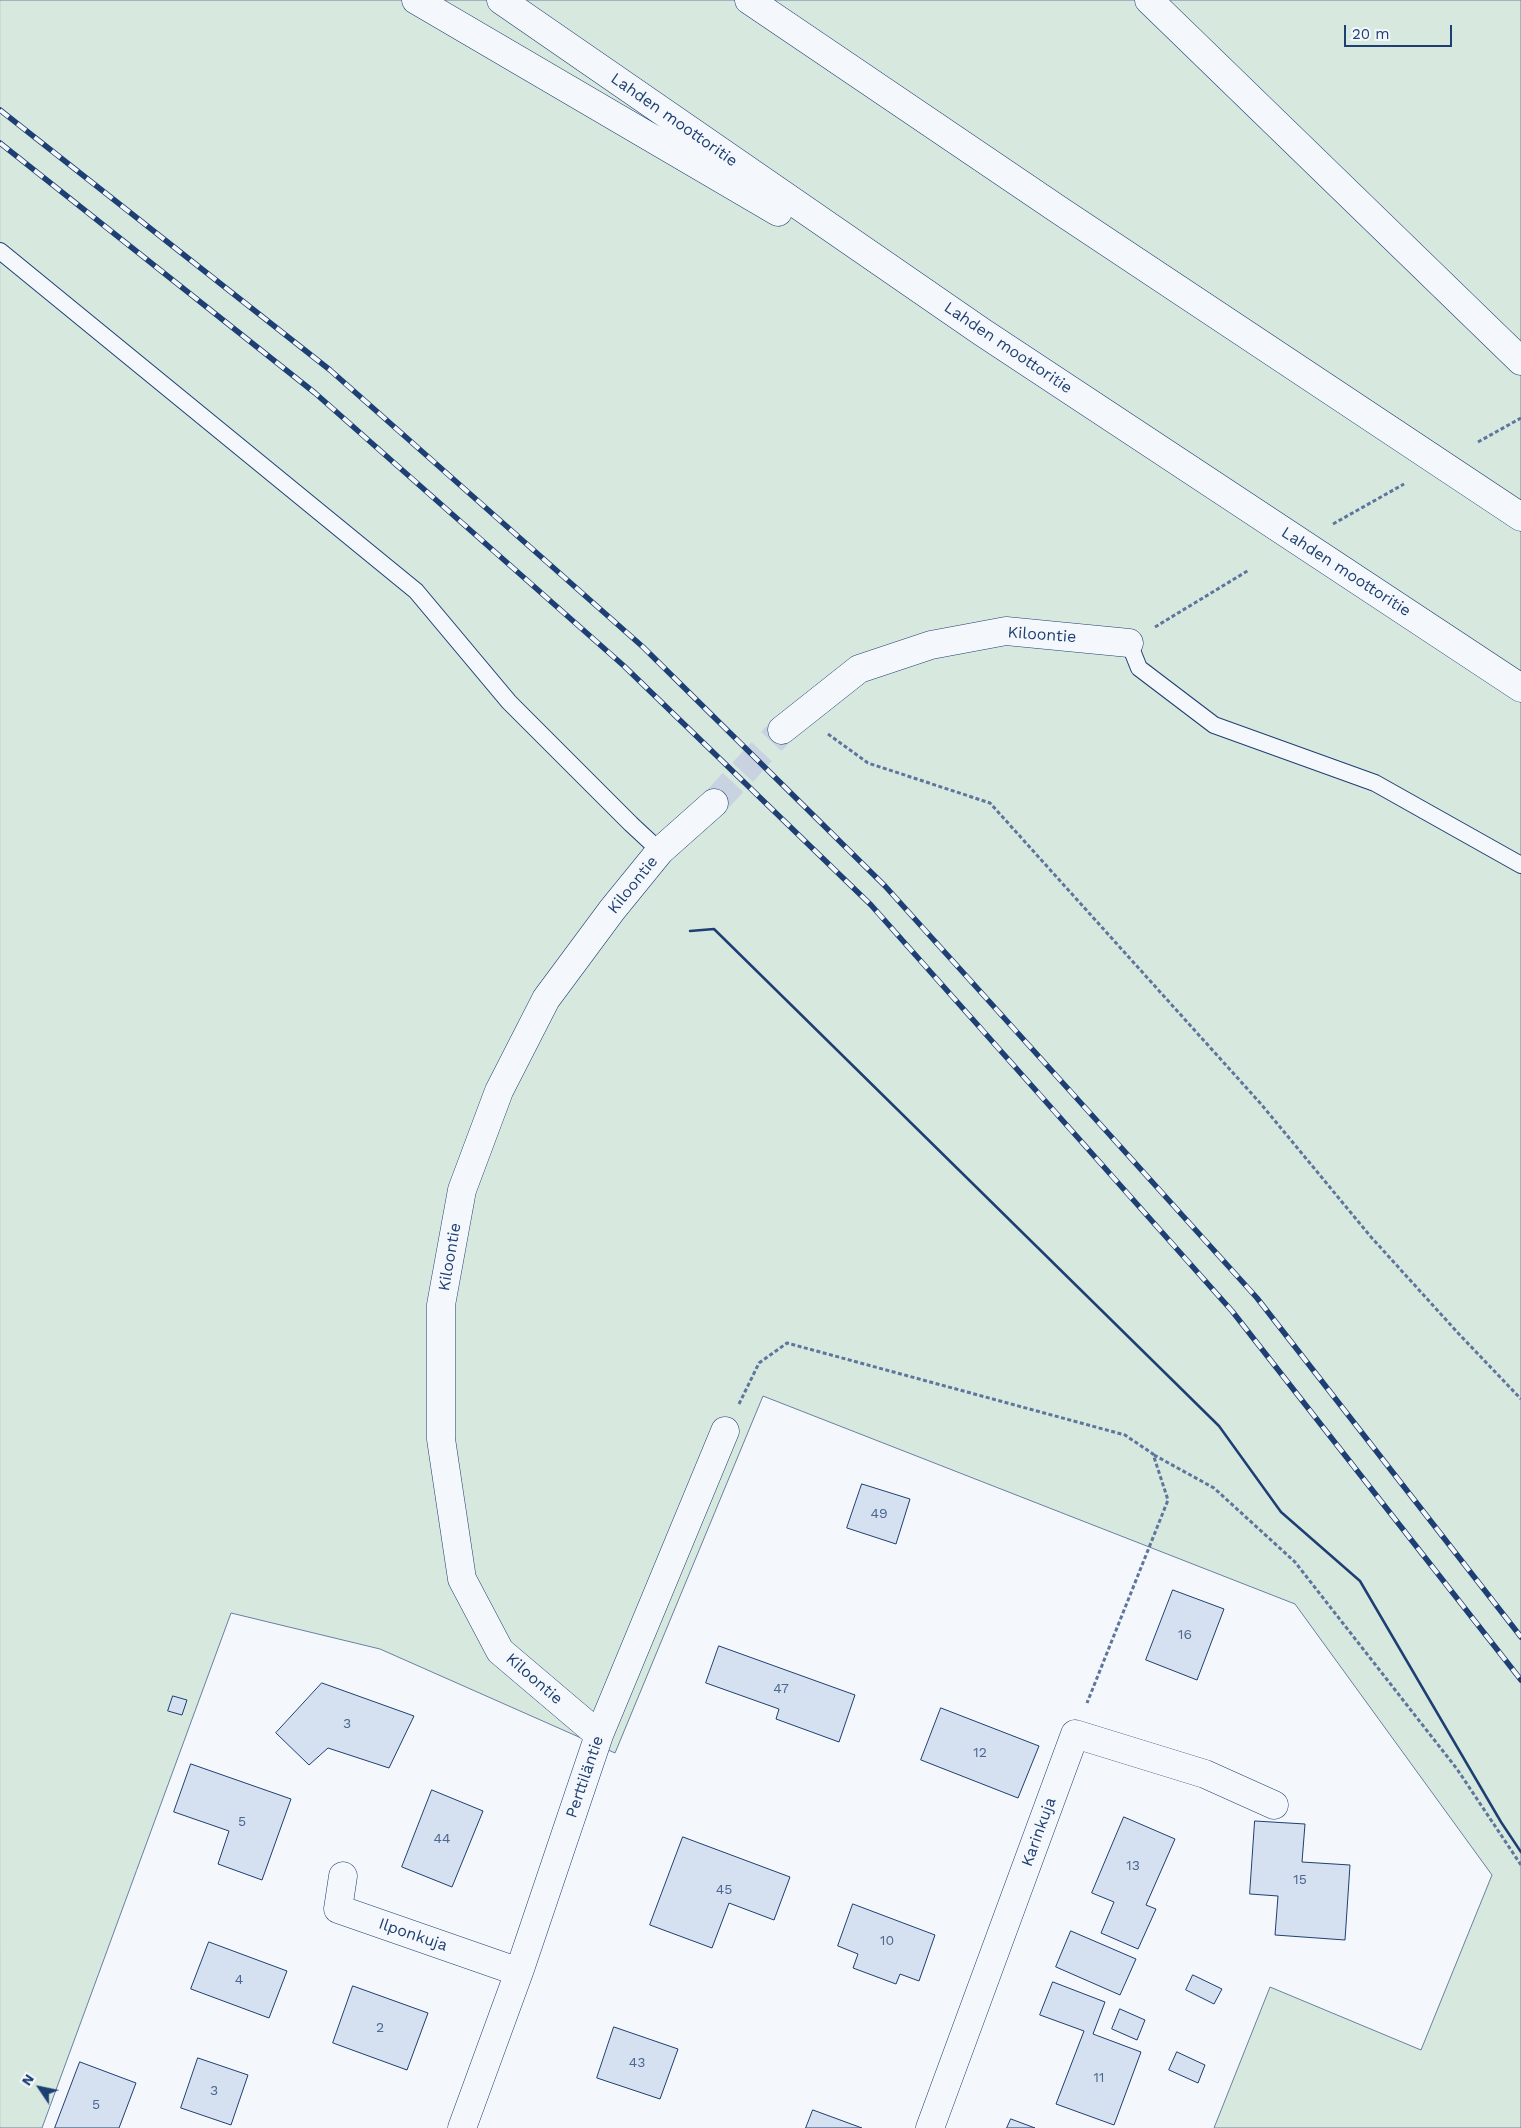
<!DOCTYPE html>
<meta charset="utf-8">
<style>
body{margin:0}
#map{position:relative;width:1521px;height:2128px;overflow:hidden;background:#f4f7fb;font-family:"Work Sans",sans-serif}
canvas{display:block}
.north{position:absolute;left:15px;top:2063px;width:50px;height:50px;-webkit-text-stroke:4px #f4f7fb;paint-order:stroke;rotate:304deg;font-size:14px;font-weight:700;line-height:20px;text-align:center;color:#1d3f73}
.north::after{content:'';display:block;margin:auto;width:18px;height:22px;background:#1d3f73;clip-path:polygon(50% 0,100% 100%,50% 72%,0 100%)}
.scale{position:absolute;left:1344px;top:25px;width:108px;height:22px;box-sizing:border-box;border:2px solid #1d3f73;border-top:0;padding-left:6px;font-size:15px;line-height:18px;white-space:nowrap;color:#1d3f73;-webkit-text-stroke:4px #f4f7fb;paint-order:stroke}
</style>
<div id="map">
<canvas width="1521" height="2128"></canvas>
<div class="north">N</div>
<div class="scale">20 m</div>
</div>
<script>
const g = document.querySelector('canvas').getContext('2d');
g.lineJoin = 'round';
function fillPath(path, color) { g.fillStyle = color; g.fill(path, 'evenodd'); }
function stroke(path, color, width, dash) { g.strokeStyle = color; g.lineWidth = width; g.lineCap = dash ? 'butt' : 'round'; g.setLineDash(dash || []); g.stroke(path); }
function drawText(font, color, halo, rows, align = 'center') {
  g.font = font + ' "Work Sans",sans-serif'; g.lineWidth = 4; g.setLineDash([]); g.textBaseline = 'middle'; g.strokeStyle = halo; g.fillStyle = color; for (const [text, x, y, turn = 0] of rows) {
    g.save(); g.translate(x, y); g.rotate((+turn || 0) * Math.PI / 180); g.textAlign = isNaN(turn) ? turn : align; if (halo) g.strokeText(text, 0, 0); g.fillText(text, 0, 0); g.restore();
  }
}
const green = new Path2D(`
 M0,0H1521V2128H1214L1270,1987L1421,2050L1492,1875L1295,1604L763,1396L615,1753L380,1649L231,1613L42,2128H0Z`);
const building = new Path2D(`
 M862,1484L910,1499L896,1544L847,1528Z
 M1173,1590L1224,1609L1197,1680L1146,1660Z
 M719,1646L855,1695L839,1742L776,1719L779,1709L706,1683Z
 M322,1683L414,1716L389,1768L328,1748L309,1765L276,1733Z
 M173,1696L187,1700L182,1715L168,1711Z
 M941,1708L1039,1746L1018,1798L921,1760Z
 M191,1764L291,1799L262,1880L218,1864L229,1831L174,1812Z
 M432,1790L483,1811L452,1887L402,1867Z
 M1124,1817L1175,1839L1146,1905L1156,1909L1138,1949L1101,1933L1114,1902L1092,1893Z
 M1255,1821L1305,1824L1302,1862L1350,1865L1345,1940L1275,1935L1278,1896L1250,1894Z
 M683,1837L790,1877L774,1920L729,1903L712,1948L650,1925Z
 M853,1904L935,1935L919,1981L900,1974L896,1984L853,1968L858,1954L838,1946Z
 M1071,1931L1136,1959L1120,1995L1056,1967Z
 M209,1942L287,1971L269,2018L191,1989Z
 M1193,1975L1222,1989L1214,2004L1186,1990Z
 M1053,1982L1105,2002L1093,2034L1141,2052L1114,2125L1056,2104L1084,2031L1040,2015Z
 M353,1986L428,2013L407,2070L333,2043Z
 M1120,2009L1145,2020L1137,2040L1112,2029Z
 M614,2027L678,2049L660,2099L597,2078Z
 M1177,2052L1205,2065L1198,2083L1169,2070Z
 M198,2058L248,2075L231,2125L181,2108Z
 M80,2062L136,2083L119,2128H55Z
 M813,2110L862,2128H806Z
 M1011,2119L1035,2128H1007Z`);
const streetTunnel = new Path2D(`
 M714,803L782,730`);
const path = new Path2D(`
 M1478,442L1521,418
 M1333,524L1404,484
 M1155,627L1249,570
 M828,734L868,763L990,803L1261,1104L1371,1237L1458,1333L1521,1399
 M739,1404L759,1363L787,1343L1125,1435L1153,1454L1168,1500L1087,1703
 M1154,1455L1214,1488L1295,1562L1457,1769L1521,1865`);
const lane = new Path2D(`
 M0,251L416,591L509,702L631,824L660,851
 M1129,643L1139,668L1214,725L1375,783L1521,865`);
const street = new Path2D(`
 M782,730L859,669L931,645L1006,631L1129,643
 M599,1735L500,1651L462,1579L441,1439V1305L462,1190L499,1091L546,999L612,910L660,851L714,803
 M343,1876L338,1909L519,1972
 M462,2128L519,1972L599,1735L725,1431
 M930,2128L1075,1734L1205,1774L1274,1805`);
const highway = new Path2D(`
 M416,0L778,212
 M501,0L982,332L1521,688
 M749,0L1059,210L1521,517
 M1149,0L1521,361`);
const rail = new Path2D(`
 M0,110L330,370L643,647L885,886L1257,1298L1521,1637
 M0,143L315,393L624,666L871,905L1232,1311L1521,1680`);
const wall = new Path2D(`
 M690,931L714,929L1219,1426L1281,1512L1360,1581L1501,1822L1521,1852`);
const numberNames = [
 ["49",879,1514],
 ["16",1185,1635],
 ["47",781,1689],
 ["3",347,1724],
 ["12",980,1753],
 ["5",242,1822],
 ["44",442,1839],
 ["13",1133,1866],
 ["15",1300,1880],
 ["45",724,1890],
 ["10",887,1941],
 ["4",239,1980],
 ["2",380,2028],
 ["43",637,2063],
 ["11",1099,2078],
 ["3",214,2091],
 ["5",96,2105]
];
const streetNames = [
 ["Lahden moottoritie",674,120,35],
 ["Lahden moottoritie",1008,348,34],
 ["Lahden moottoritie",1346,572,33],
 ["Kiloontie",1042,635,4],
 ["Kiloontie",633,885,-51],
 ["Kiloontie",450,1257,-80],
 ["Kiloontie",534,1679,41],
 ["Perttiläntie",585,1777,-71],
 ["Karinkuja",1039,1832,-70],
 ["Ilponkuja",413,1935,19]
];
fillPath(green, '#d7e8df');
stroke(green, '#687fa3', 1);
fillPath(building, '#d5e0f0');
stroke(building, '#1d3f73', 1);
stroke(streetTunnel, '#c9d2e0', 28, [28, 14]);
stroke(lane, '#1d3f73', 18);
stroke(street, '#1d3f73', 29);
stroke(highway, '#1d3f73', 29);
stroke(path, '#5e769c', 3, [4, 2.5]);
stroke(lane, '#f4f7fb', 16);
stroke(street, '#f4f7fb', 28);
stroke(highway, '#f4f7fb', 28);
stroke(rail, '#1d3f73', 5.5);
stroke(rail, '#f4f7fb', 4, [11]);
stroke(wall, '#1d3f73', 2.5);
drawText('14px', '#4b6792', null, numberNames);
drawText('16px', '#1d3f73', '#f4f7fb', streetNames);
</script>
